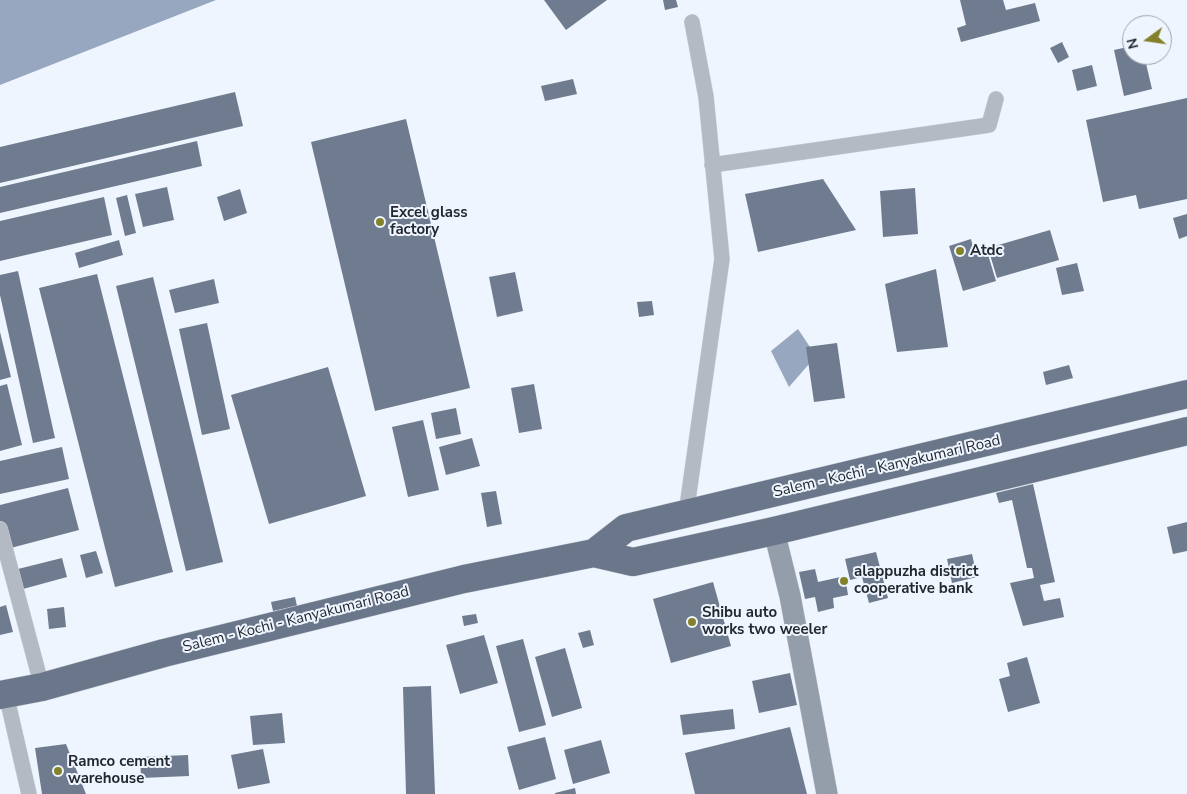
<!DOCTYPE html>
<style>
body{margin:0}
#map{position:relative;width:1187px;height:794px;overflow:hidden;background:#eff5fe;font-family:"Nunito Sans",sans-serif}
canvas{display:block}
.north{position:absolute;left:1122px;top:15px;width:50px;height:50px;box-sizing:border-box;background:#eff5fe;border:1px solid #9da3ac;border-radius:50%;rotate:256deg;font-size:14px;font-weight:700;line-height:20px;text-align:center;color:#232830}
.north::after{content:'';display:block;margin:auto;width:18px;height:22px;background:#83822b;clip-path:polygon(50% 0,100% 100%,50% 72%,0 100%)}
</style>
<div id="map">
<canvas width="1187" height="794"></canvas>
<div class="north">N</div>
</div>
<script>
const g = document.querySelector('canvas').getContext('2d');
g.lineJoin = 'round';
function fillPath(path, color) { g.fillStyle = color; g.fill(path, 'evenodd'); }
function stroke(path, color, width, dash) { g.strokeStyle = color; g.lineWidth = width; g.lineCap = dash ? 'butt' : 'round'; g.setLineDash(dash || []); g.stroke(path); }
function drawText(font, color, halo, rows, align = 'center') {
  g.font = font + ' "Nunito Sans",sans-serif'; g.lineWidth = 4; g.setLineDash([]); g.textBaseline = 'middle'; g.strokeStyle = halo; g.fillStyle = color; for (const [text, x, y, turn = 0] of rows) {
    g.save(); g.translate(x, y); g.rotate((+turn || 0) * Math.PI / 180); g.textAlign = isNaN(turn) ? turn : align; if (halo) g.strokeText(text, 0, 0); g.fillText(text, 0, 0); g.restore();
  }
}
const water = new Path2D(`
 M0,0H216L0,85Z
 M798,329L816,356L789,387L771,351Z`);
const building = new Path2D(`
 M544,0H607L566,30Z
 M663,0H676L678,7L665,10Z
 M960,0H1003L1006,10L1035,3L1040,21L961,42L957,28L966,25Z
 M1062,42L1069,57L1058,63L1050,48Z
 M1132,46V55H1144L1152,89L1124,96L1114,50Z
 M1092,65L1097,86L1077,91L1072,70Z
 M573,79L577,94L545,101L541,86Z
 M235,92L243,126L0,183V147Z
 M1187,98V199L1139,209L1136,195L1103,202L1086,120Z
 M406,119L470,388L375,411L311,142Z
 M197,141L202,166L0,213V187Z
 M823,179L856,230L758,252L745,194Z
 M167,187L174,220L143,227L135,194Z
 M915,188L918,234L883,237L880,191Z
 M240,189L247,213L224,221L217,197Z
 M127,195L136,233L125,236L116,198Z
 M104,197L112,235L0,261V221Z
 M1187,214V236L1179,239L1173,218Z
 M1050,230L1059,260L997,278L988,248Z
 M971,239L974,251L986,248L996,281L963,291L949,246Z
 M119,240L123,255L79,268L75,253Z
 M1077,263L1084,291L1062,295L1056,268Z
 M936,269L948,347L897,352L885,284Z
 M18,271L55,438L33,443L0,295V275Z
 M515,272L523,311L497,317L489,277Z
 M97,274L173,572L115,587L39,288Z
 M153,277L223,562L186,571L116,286Z
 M214,279L219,303L175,313L169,290Z
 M652,301L654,315L639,317L637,302Z
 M207,323L230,429L202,435L179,329Z
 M0,332L11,377L0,380Z
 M837,343L845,398L814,402L806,347Z
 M1069,365L1073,378L1046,385L1043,372Z
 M328,367L366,496L269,524L231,395Z
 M7,384L22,445L0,451V386Z
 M534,384L542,429L519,433L511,388Z
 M456,408L461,434L436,439L431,413Z
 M423,420L439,490L408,497L392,427Z
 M472,438L480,466L446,475L439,447Z
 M62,447L69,479L0,494V461Z
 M1033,484L1055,582L1040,585L1044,601L1060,598L1064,617L1023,626L1010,583L1034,578L1032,568H1027L1012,500L999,503L996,493Z
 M68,488L79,530L7,549L0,522V505Z
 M496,491L502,524L487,527L481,493Z
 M1187,522V551L1173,554L1167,527Z
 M96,551L103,573L86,578L80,555Z
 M876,552L888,598L869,603L862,577L850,580L845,559Z
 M972,554L977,577L952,583L947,559Z
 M62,558L67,577L23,589L18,569Z
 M815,569L818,582L845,576L848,595L833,598L834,608L818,612L815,597L805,599L799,572Z
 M713,582L731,646L671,663L653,599Z
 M295,597L297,606L273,611L271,602Z
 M6,605L13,632L0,635V607Z
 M64,607L66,627L49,629L47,609Z
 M476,614L478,623L464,626L462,616Z
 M590,630L594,645L583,648L578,633Z
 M484,635L498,683L460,694L446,645Z
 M523,639L546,725L519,732L496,646Z
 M565,648L582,708L552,717L535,657Z
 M1027,657L1040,703L1008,712L999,679L1010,676L1007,663Z
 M790,673L797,705L759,713L752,681Z
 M431,686L435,794H406L403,687Z
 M733,709L735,729L683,735L680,715Z
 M282,713L285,743L253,745L250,716Z
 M790,727L807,794H695L685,753Z
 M545,737L556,779L519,790L507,747Z
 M601,740L610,773L573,784L564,750Z
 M66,744L86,794H42L35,748Z
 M263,749L270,783L238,789L231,755Z
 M188,755L189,776L141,778L140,757Z
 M575,788L576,794H555V793Z`);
const street = new Path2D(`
 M712,165L989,125L996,99
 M686,514L722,259L706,97L692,22
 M0,529L42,687
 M6,694L29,794`);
const secondary = new Path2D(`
 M774,531L790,596L827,794`);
const highway = new Path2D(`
 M594,553L626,528L1187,394
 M0,695L42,687L164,653L464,579L594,553L633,562L774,531L1187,431`);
const markers = [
 [380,222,5,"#83822b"],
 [960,251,5,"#83822b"],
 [844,581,5,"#83822b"],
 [692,622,5,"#83822b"],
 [58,771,5,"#83822b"]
];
const poiNames = [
 ["Excel glass",390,213],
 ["factory",390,230],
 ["Atdc",970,251],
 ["alappuzha district",854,572],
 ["cooperative bank",854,589],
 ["Shibu auto",702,613],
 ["works two weeler",702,630],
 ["Ramco cement",68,762],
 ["warehouse",68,779]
];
const streetNames = [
 ["Salem - Kochi - Kanyakumari Road",887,467,-13],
 ["Salem - Kochi - Kanyakumari Road",296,620,-14]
];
fillPath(water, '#97a7c0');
fillPath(building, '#6f7b8e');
stroke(street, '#cad0d9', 16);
stroke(secondary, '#cad0d9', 22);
stroke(highway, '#cad0d9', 29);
stroke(street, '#b4bac3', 15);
stroke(secondary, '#949daa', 21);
stroke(highway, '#6a7689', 28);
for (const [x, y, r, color] of markers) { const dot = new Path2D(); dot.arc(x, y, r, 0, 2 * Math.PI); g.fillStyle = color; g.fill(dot); stroke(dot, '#eff5fe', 2); }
drawText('bold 15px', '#232830', '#eff5fe', poiNames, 'left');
drawText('15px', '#232830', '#eff5fe', streetNames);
</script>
